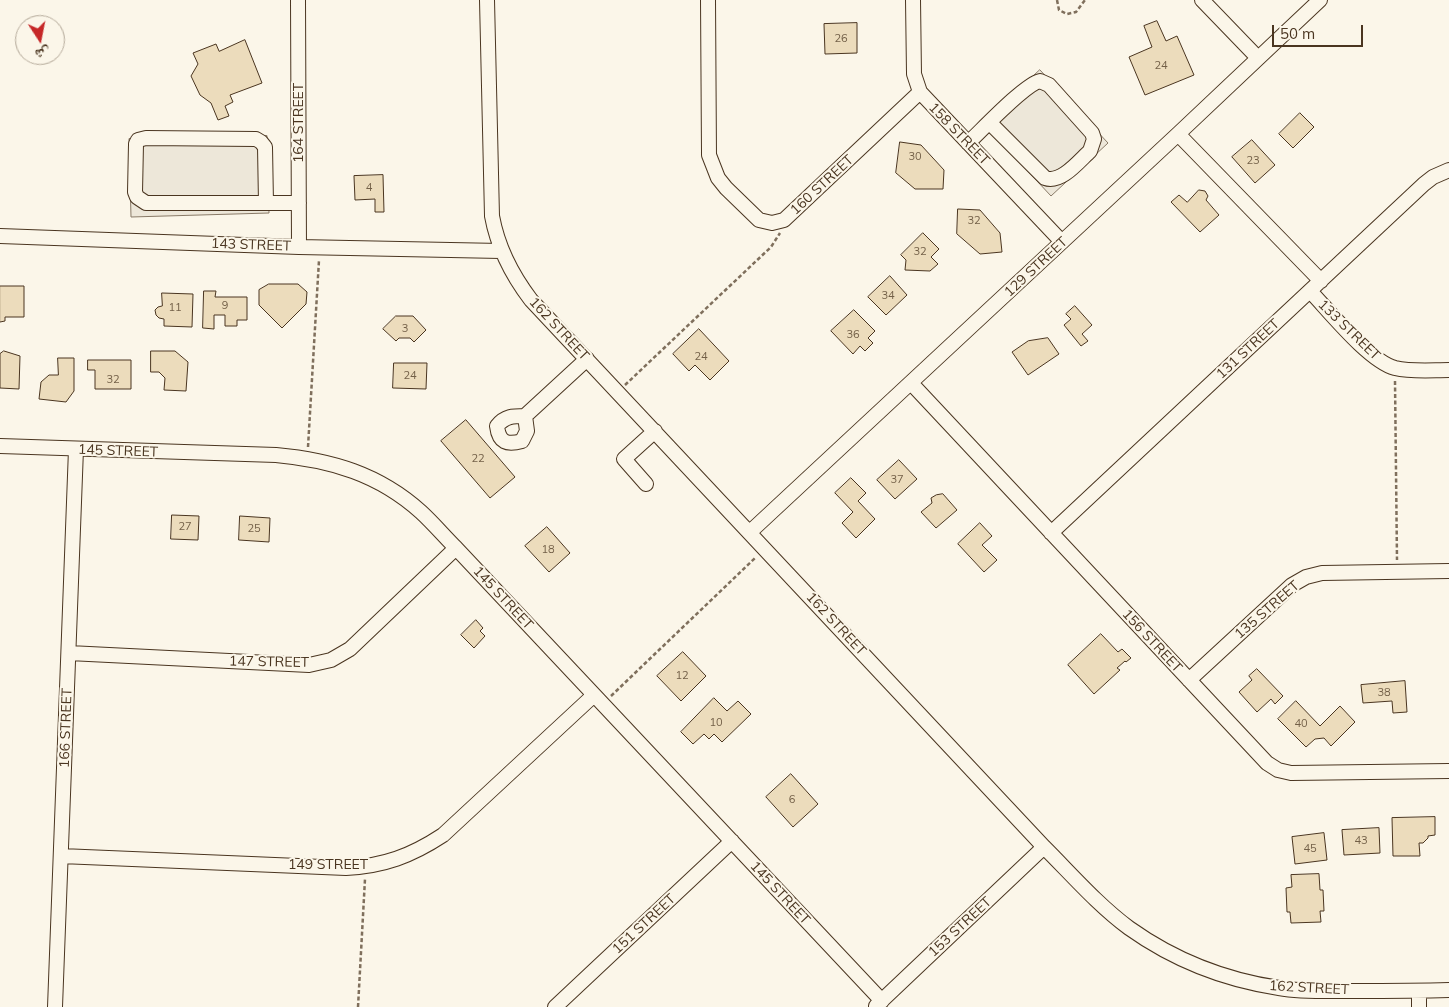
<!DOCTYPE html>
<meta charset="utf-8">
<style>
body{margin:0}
#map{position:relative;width:1449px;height:1007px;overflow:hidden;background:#fbf6e9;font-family:Mulish,"Noto Naskh Arabic",sans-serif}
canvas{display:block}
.north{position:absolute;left:15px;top:15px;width:50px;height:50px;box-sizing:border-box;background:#fbf6e9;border:1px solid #b4a999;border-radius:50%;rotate:169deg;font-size:14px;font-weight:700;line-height:20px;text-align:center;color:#4a3520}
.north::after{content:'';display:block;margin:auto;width:18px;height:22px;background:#c62828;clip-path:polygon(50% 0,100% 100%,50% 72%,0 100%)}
.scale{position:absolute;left:1272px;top:25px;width:91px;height:22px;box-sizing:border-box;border:2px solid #4a3520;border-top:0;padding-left:6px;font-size:15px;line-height:18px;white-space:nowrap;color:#4a3520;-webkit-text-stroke:4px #fbf6e9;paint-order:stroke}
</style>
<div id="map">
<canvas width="1449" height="1007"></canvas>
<div class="north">ش</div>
<div class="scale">50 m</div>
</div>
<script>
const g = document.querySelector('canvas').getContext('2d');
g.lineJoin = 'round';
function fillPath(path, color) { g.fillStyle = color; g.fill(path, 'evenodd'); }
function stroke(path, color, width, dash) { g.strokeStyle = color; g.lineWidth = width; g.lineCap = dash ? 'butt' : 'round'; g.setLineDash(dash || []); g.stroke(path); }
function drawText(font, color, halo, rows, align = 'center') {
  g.font = font + ' Mulish,sans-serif'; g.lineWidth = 4; g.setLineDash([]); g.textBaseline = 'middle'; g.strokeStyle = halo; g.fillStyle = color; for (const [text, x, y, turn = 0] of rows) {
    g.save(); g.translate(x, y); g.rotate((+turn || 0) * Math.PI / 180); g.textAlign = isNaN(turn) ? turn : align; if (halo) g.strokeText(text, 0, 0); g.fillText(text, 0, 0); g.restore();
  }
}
const parking = new Path2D(`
 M1040,70L1108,143L1051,196L983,123Z
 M267,136L269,213L131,217L129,139Z`);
const building = new Path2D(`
 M1157,21L1166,41L1177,36L1194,75L1145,95L1129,57L1152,47L1144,26Z
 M857,23V53L825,54L824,24Z
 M245,40L262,83L230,95L233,102L225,106L229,116L218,120L211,103L200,95L191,76L198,64L193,53L216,44L219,51Z
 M1300,113L1314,127L1293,148L1279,134Z
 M1252,140L1275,165L1255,183L1232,157Z
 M900,142L921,145L944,170L943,189H915L896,173Z
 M383,175L384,212H375V199L355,200L354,176Z
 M1199,190L1205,191L1208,196L1206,200L1219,215L1200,232L1171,202L1179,195L1187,202Z
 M958,209L980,210L1000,233L1002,252L980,254L957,234Z
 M923,233L939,249L931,257L938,264L930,271L905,270L906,260L901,255Z
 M890,276L907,295L886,315L868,297Z
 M269,284H298L307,292L306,304L282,328L259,305V290Z
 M0,286H24V317H5V321L0,322Z
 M204,291H216L215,297H247V320H237V326H225V315H214V329L203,328Z
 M162,293L193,294L192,327L164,326V319L159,318L156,315L155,310L158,307L162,306Z
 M1075,306L1092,325L1082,334L1088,341L1081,346L1064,325L1071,319L1066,314Z
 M854,310L875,331L868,338L873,343L865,351L860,346L853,354L831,331Z
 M396,316H413L426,330L414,342L410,338H399L396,341L383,329Z
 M699,329L729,361L710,380L695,365L689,371L673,354Z
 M1048,338L1059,354L1028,375L1012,352L1028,341Z
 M4,351L20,356L19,389L0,388V354Z
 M151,351H175L188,362L186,391L164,390L165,378L159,372H151Z
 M58,358H74V391L66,402L39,399L41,382L49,375H58Z
 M88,360H131V389H95V370H88Z
 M394,363H427L426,389L393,388Z
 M466,420L515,477L490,498L441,441Z
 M899,460L917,479L895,499L877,480Z
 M851,478L866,493L858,501L875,519L856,538L842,523L853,512L835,493Z
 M943,494L957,510L936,528L921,512L932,503L931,498L936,495Z
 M172,515L199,516L198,540L171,539Z
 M240,516L270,518L269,542L239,540Z
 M980,523L992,536L982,545L997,560L984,572L958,544Z
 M547,527L570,553L549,572L525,546Z
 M476,620L483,628L480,631L485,636L474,648L461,635Z
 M1101,634L1118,652L1122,649L1131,658L1126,662L1125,661L1117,668L1120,670L1094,694L1068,665Z
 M683,652L706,676L681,701L657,676Z
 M1257,669L1283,696L1275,704L1271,699L1257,712L1239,692L1252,680L1249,676Z
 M1405,681L1407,712L1393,713L1392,701L1363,703L1361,685Z
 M714,698L727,711L738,701L751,714L722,742L714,734L709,739L704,734L693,744L681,732Z
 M1296,701L1320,726L1340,706L1355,722L1331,746L1324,738L1315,739L1306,747L1278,719Z
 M791,774L818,804L793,827L766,797Z
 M1435,817V835L1428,836V838L1423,843H1419L1420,856H1393L1392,818Z
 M1379,828L1380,853L1344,855L1342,830Z
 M1324,833L1327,860L1295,864L1292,837Z
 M1319,874L1320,890H1323L1324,911H1320L1321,922L1291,923L1290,912H1287L1286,888L1292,887L1291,875Z`);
const path = new Path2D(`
 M1057,0L1059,10L1067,14L1076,12L1085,0
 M1395,381L1397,560
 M625,385L771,247L780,233
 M308,447L319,260
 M611,696L755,558
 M358,1007L365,879`);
const minor = new Path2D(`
 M298,0L299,247
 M487,0L492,216C498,249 512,275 531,300L1044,847C1072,875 1098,905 1129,928C1174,960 1225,980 1279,988C1302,992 1327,991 1351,991C1383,991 1416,991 1449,990
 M708,0L709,155L718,178L726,188L759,220L772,223L784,220L920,92
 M913,0L914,74L920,92L1062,242
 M1202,0L1258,58
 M1178,134L1321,281
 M968,143C981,131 1025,84 1040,81L1049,85L1092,133L1094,139L1090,151C1079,161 1061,184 1045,178L990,123
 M266,203L265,147L261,142L256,139L146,138L138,140L136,144L135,192L137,197L146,203H299
 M0,236L299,247L501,251
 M1310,291C1330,312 1369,361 1395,368C1412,372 1432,370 1449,370
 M911,383L1267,763L1278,770L1291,773L1449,771
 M525,416C513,416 505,416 497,426C499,443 507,445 522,441L527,431L525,416L587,359
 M0,446L276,455C331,460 379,474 421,512C433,523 444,536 456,548L882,1001
 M646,484L624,459L655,431
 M750,532L1178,134L1320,0
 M1051,533L1424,184L1433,177L1449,170
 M69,653L309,665L331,660L350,649L456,548
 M1189,680L1292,585L1306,577L1322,573L1449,571
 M61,856L346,868C384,866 411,856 443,835L594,695
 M1419,991V1007
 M876,1006L1044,847
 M55,1007L76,449
 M555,1007L732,841`);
const numberNames = [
 ["26",841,39],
 ["24",1161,66],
 ["30",915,157],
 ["23",1253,161],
 ["4",369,188],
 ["32",974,221],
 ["32",920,252],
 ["34",888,296],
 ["9",225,306],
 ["11",175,308],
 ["3",405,329],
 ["36",853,335],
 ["24",701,357],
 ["24",410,376],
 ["32",113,380],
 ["22",478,459],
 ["37",897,480],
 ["27",185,527],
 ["25",254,529],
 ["18",548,550],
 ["12",682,676],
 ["38",1384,693],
 ["10",716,723],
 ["40",1301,724],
 ["6",792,800],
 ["43",1361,841],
 ["45",1310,849]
];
const streetNames = [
 ["164 STREET",299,123,-90],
 ["158 STREET",959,134,46],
 ["160 STREET",822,185,-43],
 ["143 STREET",251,245,2],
 ["129 STREET",1036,267,-43],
 ["162 STREET",559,329,47],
 ["133 STREET",1349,330,44],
 ["131 STREET",1248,349,-43],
 ["145 STREET",118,451,2],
 ["145 STREET",503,598,47],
 ["135 STREET",1267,610,-41],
 ["162 STREET",836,624,47],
 ["156 STREET",1152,641,47],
 ["147 STREET",269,662,1],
 ["166 STREET",66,728,-88],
 ["149 STREET",328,865],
 ["145 STREET",780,893,47],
 ["151 STREET",644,924,-43],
 ["153 STREET",960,927,-43],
 ["162 STREET",1309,988,3]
];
fillPath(parking, '#ede7d9');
stroke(parking, '#887966', 1);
fillPath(building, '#ecdcbc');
stroke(building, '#4a3520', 1);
stroke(minor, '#4a3520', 16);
stroke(path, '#7f6f5c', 2.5, [4, 2.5]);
stroke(minor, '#fbf6e9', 14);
drawText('11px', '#725f47', null, numberNames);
drawText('14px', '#4a3520', '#fbf6e9', streetNames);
</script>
